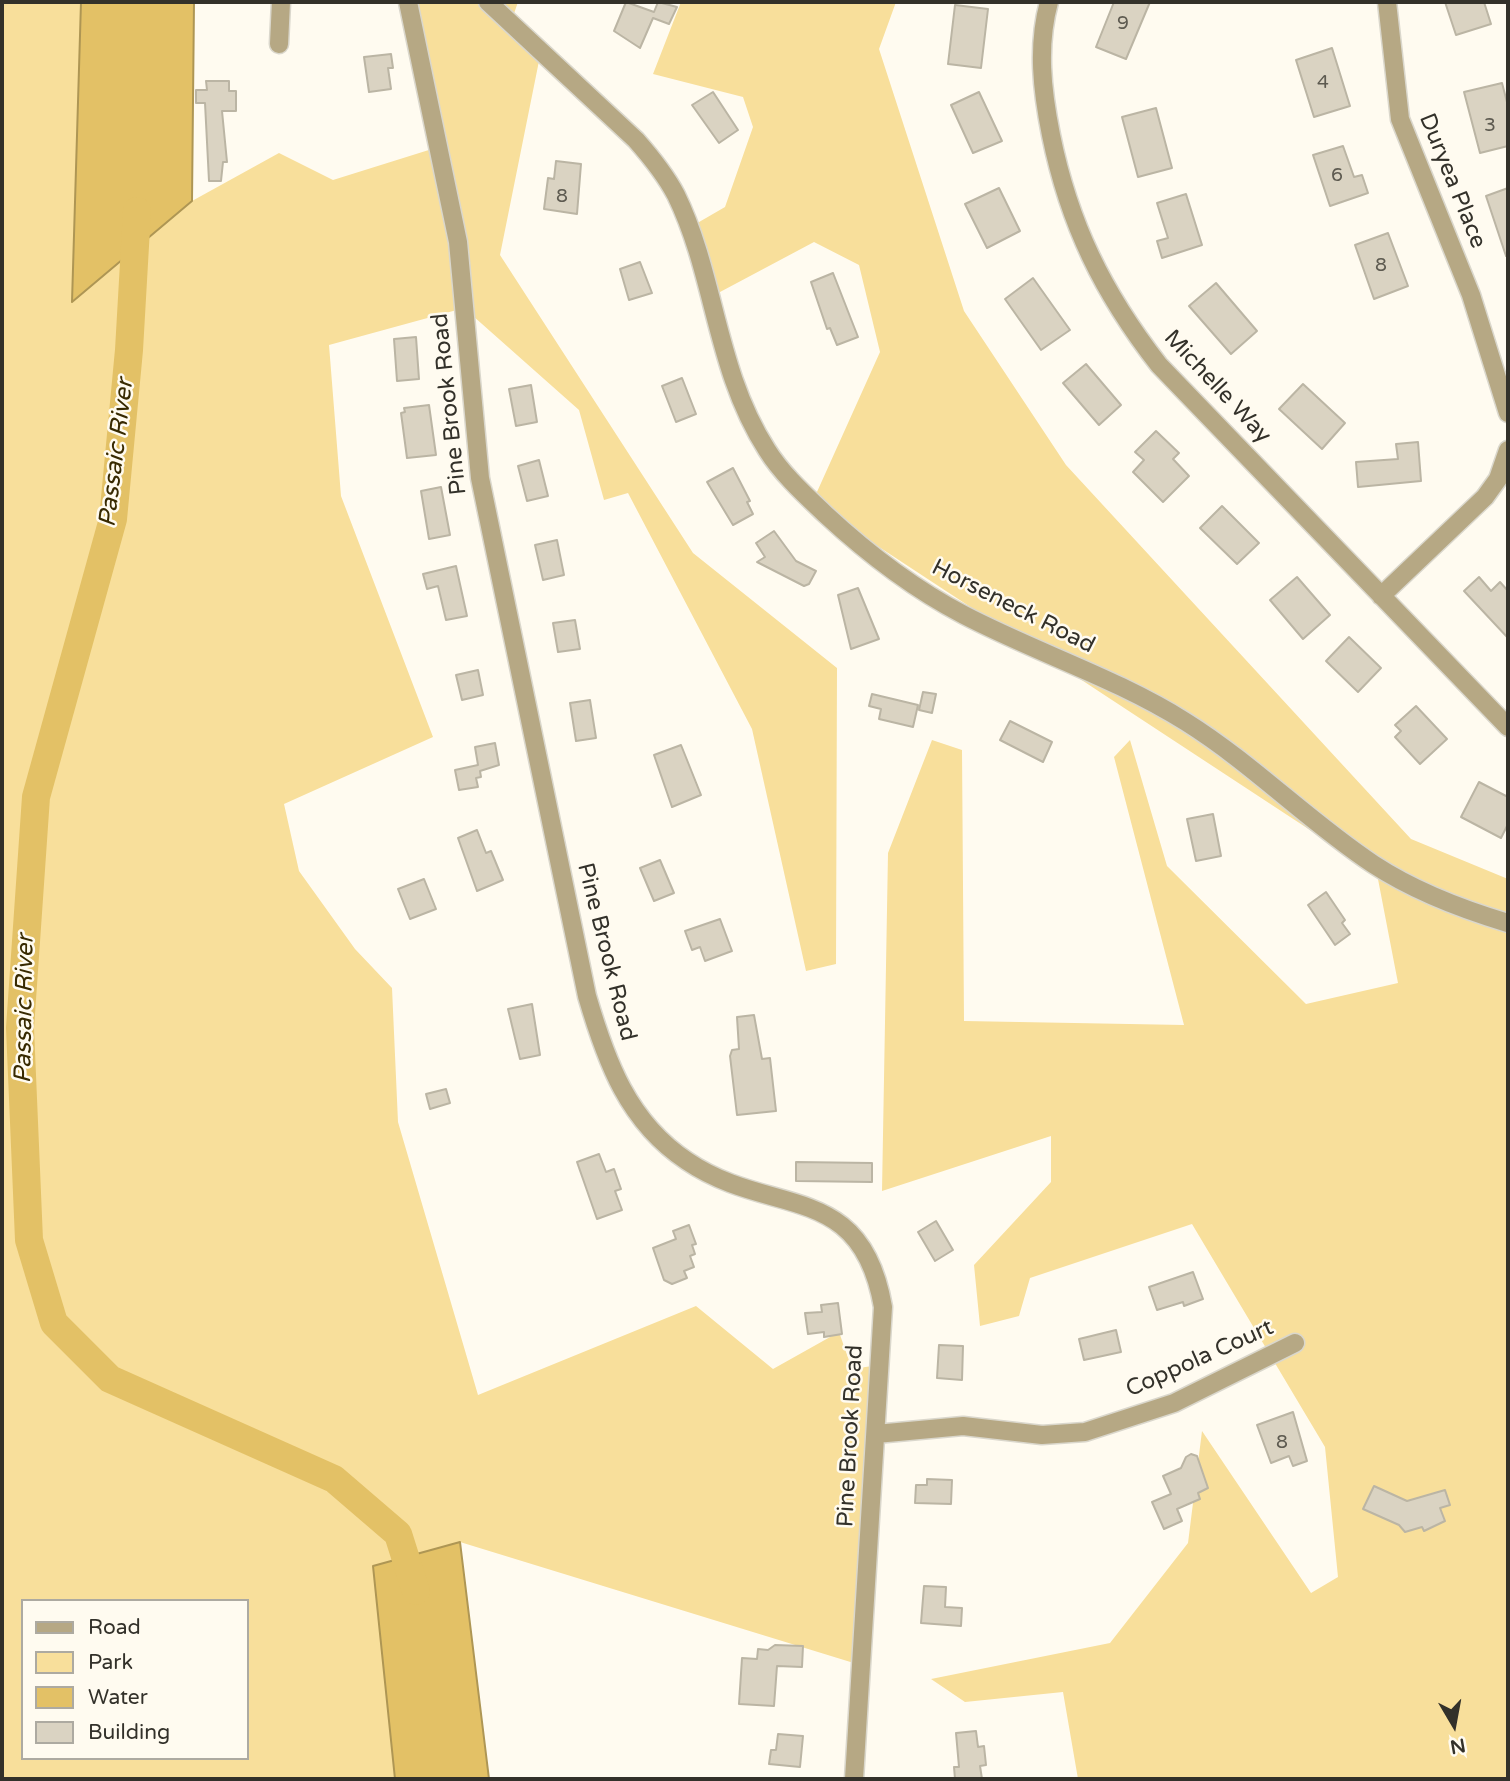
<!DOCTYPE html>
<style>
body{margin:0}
#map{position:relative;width:1510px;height:1781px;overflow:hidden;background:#fffbf0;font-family:"Varela Round",sans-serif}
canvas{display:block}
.frame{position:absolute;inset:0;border:4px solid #33312a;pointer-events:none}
.legend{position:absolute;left:21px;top:1599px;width:228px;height:161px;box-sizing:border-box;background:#fffbf0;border:2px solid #adaaa1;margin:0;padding:9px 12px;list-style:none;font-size:21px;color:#33312a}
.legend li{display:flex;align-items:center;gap:14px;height:35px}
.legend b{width:35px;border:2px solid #adaaa1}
.north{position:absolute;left:1419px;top:1690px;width:70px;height:70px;-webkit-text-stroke:5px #fffbf0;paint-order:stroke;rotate:170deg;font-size:19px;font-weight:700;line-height:28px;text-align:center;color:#33312a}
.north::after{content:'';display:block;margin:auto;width:24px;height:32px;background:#33312a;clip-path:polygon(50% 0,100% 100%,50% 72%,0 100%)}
</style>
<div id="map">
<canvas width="1510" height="1781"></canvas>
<div class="frame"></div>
<ul class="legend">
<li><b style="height:9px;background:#b6a884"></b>Road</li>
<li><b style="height:19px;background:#f8df9b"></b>Park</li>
<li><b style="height:19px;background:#e3c166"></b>Water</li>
<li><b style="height:19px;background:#dad3c2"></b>Building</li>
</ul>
<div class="north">N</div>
</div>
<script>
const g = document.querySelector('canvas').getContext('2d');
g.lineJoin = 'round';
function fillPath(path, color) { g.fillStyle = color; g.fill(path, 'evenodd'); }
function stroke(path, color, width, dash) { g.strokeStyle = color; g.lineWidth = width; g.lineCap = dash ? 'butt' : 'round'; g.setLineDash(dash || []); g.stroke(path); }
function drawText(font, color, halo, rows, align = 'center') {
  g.font = font + ' "Varela Round",sans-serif'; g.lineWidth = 5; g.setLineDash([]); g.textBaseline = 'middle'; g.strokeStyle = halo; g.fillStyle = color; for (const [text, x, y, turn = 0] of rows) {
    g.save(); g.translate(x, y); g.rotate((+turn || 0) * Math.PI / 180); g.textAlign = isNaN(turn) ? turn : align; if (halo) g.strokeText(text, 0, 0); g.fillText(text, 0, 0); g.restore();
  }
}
const green = new Path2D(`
 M2,2H81L73,301L192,201L279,153L333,180L432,149L412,2H518L509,28L541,51L500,255L693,553L837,668L836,964L806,971L752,729L628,493L604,500L579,410L464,308L329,345L341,496L433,737L284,804L299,871L355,949L392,988L398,1122L478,1395L696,1306L773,1369L839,1332L852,1369L879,1365L857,1664L460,1542L373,1566L395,1779H2ZM23,1601H247V1758H23Z
 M681,2H896L879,49L964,311L1066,465L1411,839L1508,879V1779H1078L1063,1692L965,1702L931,1679L1110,1643L1188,1543L1202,1431L1311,1593L1338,1577L1325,1447L1192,1224L1030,1278L1019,1316L980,1326L974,1265L1051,1182V1136L882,1191L888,853L932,740L962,750L964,1021L1184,1025L1114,757L1130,740L1167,866L1306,1004L1398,983L1377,874L812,503L880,352L859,265L814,242L705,300L687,229L725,207L753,127L743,97L653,74Z`);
const water = new Path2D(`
 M81,2H194L192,201L72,302Z
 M460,1542L489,1779H395L373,1566Z`);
const river = new Path2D(`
 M137,211L129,350L113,519L36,797L20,1028L29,1240L54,1323L110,1379L334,1479L398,1534L416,1591`);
const building = new Path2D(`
 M626,2L654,12L658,2L677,7L669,24L653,18L640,48L614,31Z
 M1114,2H1150L1126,59L1096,47Z
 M1445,2H1484L1491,24L1456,35Z
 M955,5L988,9L981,68L948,64Z
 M1332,48L1350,106L1314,117L1296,60Z
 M391,54L393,68H388L391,89L369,92L364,57Z
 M206,81H229V91H236V111H222L227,162H223L221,181H209L205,103H196V90H207Z
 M1502,83L1508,106V146L1480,153L1464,92Z
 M713,92L738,130L719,143L692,105Z
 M979,92L1002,141L973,153L951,105Z
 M1156,108L1172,168L1138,177L1122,117Z
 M1343,146L1354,177L1362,175L1368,193L1330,206L1313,155Z
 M556,161L581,164L577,214L544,209L548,178L554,179Z
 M999,188L1020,231L987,248L965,204Z
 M1508,188V255L1506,256L1486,196Z
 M1186,194L1202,245L1162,258L1157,241L1168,238L1157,203Z
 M1388,233L1408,286L1374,299L1355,245Z
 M640,262L652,293L629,300L620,269Z
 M833,273L858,337L837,345L830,328L827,329L811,282Z
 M1033,278L1070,330L1041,350L1005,299Z
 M1216,283L1257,331L1231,354L1189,306Z
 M416,337L419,379L397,381L394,339Z
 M1086,364L1121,405L1099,425L1063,383Z
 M682,378L696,414L676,422L662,386Z
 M1303,384L1345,423L1322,449L1279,409Z
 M531,385L537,422L516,426L509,389Z
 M429,405L436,455L407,458L401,413L405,412L404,408Z
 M1156,431L1179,453L1173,459L1189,476L1163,502L1133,472L1144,460L1135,452Z
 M1418,442L1421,481L1358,487L1356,462L1398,459L1396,444Z
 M539,460L548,496L527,501L518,466Z
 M733,468L750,501L747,502L753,514L733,525L707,482Z
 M441,487L450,535L429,539L421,491Z
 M1222,506L1259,543L1237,564L1200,528Z
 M774,531L796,561L816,571L809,584L804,586L757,562L765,557L756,543Z
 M557,540L564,575L543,580L535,545Z
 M456,566L467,616L446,620L438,586L427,589L423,574Z
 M1297,577L1330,615L1303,639L1270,600Z
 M1479,577L1491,591L1500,582L1508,591V638L1464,591Z
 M858,588L879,639L851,649L838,595Z
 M575,620L580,649L558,652L553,623Z
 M1349,637L1381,668L1358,692L1326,661Z
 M478,670L483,695L462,700L456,675Z
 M923,692L936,694L932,713L919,710Z
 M872,694L918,705L913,727L879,719L881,709L869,706Z
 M590,700L596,738L576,741L570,703Z
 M1416,706L1447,739L1420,764L1395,737L1401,731L1395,725Z
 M1010,721L1052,742L1043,762L1000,740Z
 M495,743L499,765L480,771L481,777L476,778L478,787L459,790L455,770L478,765L475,747Z
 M681,745L701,795L672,807L654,755Z
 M1479,782L1508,797V824L1501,838L1461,817Z
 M1213,814L1221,856L1196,861L1187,819Z
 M477,830L486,853L491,851L503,880L477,891L458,838Z
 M660,860L674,893L654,901L640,868Z
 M424,879L436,909L410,919L398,889Z
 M1326,892L1345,920L1342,923L1350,934L1335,945L1308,905Z
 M720,919L732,951L705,961L700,947L692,950L685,931Z
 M532,1004L540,1055L520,1059L508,1009Z
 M754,1015L762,1059L770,1058L776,1111L737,1115L730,1056L732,1050L739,1049L737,1017Z
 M446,1089L450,1103L430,1109L426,1094Z
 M599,1154L606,1172L614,1169L621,1189L615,1191L622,1210L597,1219L577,1162Z
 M796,1162L872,1163V1182L796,1181Z
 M936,1221L953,1250L935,1261L918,1232Z
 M689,1225L696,1244L692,1245L695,1254L690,1256L694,1267L684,1271L687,1278L672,1284L664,1280L653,1248L676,1239L673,1231Z
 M1193,1272L1203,1299L1184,1306L1183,1302L1157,1310L1149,1287Z
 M838,1303L842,1334L824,1337V1332L808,1334L805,1313L822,1312L821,1305Z
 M1116,1330L1121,1352L1084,1360L1079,1339Z
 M939,1345L963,1346L962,1380L937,1378Z
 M1293,1412L1307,1461L1293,1466L1289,1456L1271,1463L1257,1425Z
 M1191,1454L1197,1456L1208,1488L1198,1493L1200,1499L1177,1509L1182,1521L1164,1529L1152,1502L1171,1494L1163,1476L1181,1468L1186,1457Z
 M927,1479L952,1480L951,1504L915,1503L916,1485H927Z
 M1374,1486L1407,1501L1445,1490L1450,1505L1440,1508L1445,1521L1424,1531L1422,1527L1405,1532L1399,1525L1363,1509Z
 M924,1586L946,1587L945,1607L962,1608L961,1626L921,1623Z
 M775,1645L803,1646L802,1667L777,1666L774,1706L739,1704L742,1658L757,1659L758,1649L768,1650Z
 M976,1731L978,1747L984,1746L986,1765L980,1766L982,1779H955L954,1767H959L956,1733Z
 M778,1734L803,1736L800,1767L769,1764L771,1750H776Z`);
const minor = new Path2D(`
 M408,2L458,242L480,478L587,996C606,1061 628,1122 687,1161C771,1218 861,1179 883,1307L854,1779
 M488,2L636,140C651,157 665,174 676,195C716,277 715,369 767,450C782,474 804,494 825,514C867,553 912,588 964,615C1037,653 1116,678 1186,722C1253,764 1308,821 1373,864C1414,891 1461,909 1508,923
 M1049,2C1037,46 1042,90 1051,135C1069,224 1103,293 1159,365L1508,727
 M1387,2L1400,119L1471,295L1508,413
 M279,44L281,2
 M1381,596L1485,497L1498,479L1508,450
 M876,1434L963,1426L1042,1435L1085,1432L1174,1403L1295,1343`);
const numberNames = [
 ["9",1123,24],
 ["4",1323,83],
 ["3",1490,126],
 ["6",1337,176],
 ["8",562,197],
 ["8",1381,266],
 ["8",1282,1443]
];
const streetNames = [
 ["Duryea Place",1452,181,68],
 ["Michelle Way",1217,387,47],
 ["Pine Brook Road",450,404,-96],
 ["Horseneck Road",1013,607,27],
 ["Pine Brook Road",606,952,76],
 ["Coppola Court",1200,1359,-24],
 ["Pine Brook Road",851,1436,-87]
];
const waterNames = [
 ["Passaic River",117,453,-83],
 ["Passaic River",25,1009,-89]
];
fillPath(green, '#f8df9b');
fillPath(water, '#e3c166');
stroke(water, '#ae9654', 2);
stroke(river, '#e3c166', 28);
fillPath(building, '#dad3c2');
stroke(building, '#bbb5a4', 2);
stroke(minor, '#dad7cc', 21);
stroke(minor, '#b6a884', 18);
drawText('19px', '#5d5a50', null, numberNames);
drawText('23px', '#33312a', '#fffbf0', streetNames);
drawText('italic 24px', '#382a01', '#fffbf0', waterNames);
</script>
